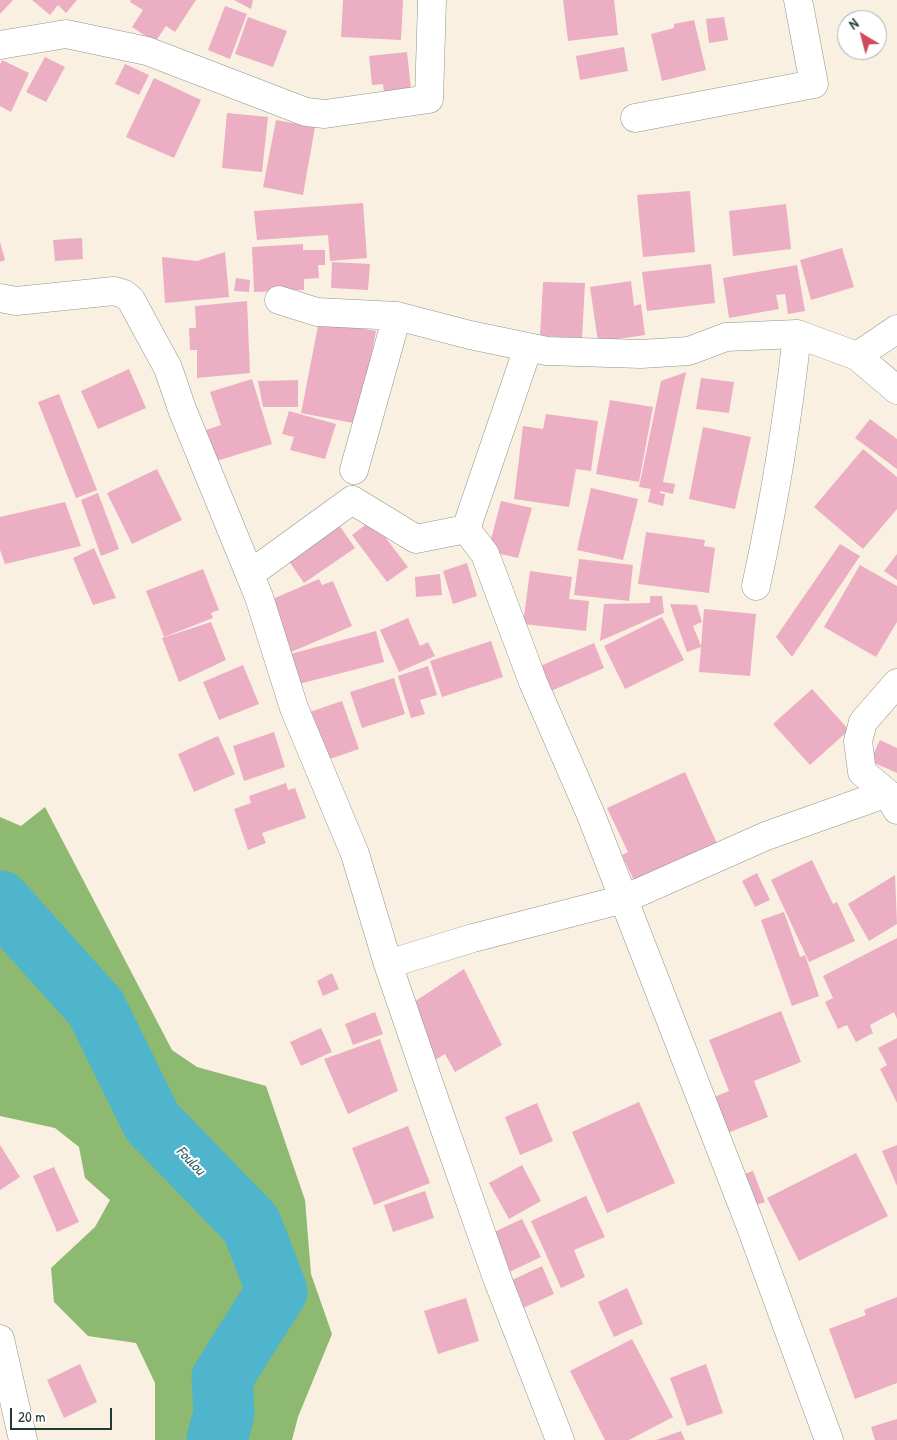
<!DOCTYPE html>
<style>
body{margin:0}
#map{position:relative;width:897px;height:1440px;overflow:hidden;background:#f9f0e2;font-family:"Patrick Hand",sans-serif}
canvas{display:block}
.north{position:absolute;left:837px;top:10px;width:50px;height:50px;box-sizing:border-box;background:#fff;border:1px solid #a5b1ae;border-radius:50%;rotate:323deg;font-size:14px;font-weight:700;line-height:20px;text-align:center;color:#1f3d34}
.north::after{content:'';display:block;margin:auto;width:18px;height:22px;background:#d1495b;clip-path:polygon(50% 0,100% 100%,50% 72%,0 100%)}
.scale{position:absolute;left:10px;top:1408px;width:102px;height:22px;box-sizing:border-box;border:2px solid #1f3d34;border-top:0;padding-left:6px;font-size:15px;line-height:18px;white-space:nowrap;color:#1f3d34;-webkit-text-stroke:4px #fff;paint-order:stroke}
</style>
<div id="map">
<canvas width="897" height="1440"></canvas>
<div class="north">N</div>
<div class="scale">20 m</div>
</div>
<script>
const g = document.querySelector('canvas').getContext('2d');
g.lineJoin = 'round';
function fillPath(path, color) { g.fillStyle = color; g.fill(path, 'evenodd'); }
function stroke(path, color, width, dash) { g.strokeStyle = color; g.lineWidth = width; g.lineCap = dash ? 'butt' : 'round'; g.setLineDash(dash || []); g.stroke(path); }
function drawText(font, color, halo, rows, align = 'center') {
  g.font = font + ' "Patrick Hand",sans-serif'; g.lineWidth = 4; g.setLineDash([]); g.textBaseline = 'middle'; g.strokeStyle = halo; g.fillStyle = color; for (const [text, x, y, turn = 0] of rows) {
    g.save(); g.translate(x, y); g.rotate((+turn || 0) * Math.PI / 180); g.textAlign = isNaN(turn) ? turn : align; if (halo) g.strokeText(text, 0, 0); g.fillText(text, 0, 0); g.restore();
  }
}
const forest = new Path2D(`
 M45,807L172,1050L197,1067L266,1086L305,1200L311,1274L332,1334L298,1417L292,1440H155V1383L136,1343L88,1336L54,1302L51,1268L95,1227L110,1200L85,1178L79,1147L55,1128L0,1116V817L21,826Z`);
const river = new Path2D(`
 M0,901L96,1008L152,1122L251,1224L277,1291L222,1378L224,1413L217,1440`);
const building = new Path2D(`
 M0,0H13L0,14Z
 M32,0H77L66,13L58,5L50,15Z
 M131,0H196L175,32L166,26L155,42L132,27L143,10L130,2Z
 M234,0H253L251,9Z
 M343,0H403L401,40L341,37Z
 M563,0H614L618,35L568,41Z
 M225,6L247,14L230,59L208,50Z
 M248,17L287,31L273,67L235,54Z
 M724,17L728,40L709,43L706,19Z
 M694,20L706,70L662,81L651,34L674,28V24Z
 M624,47L628,71L580,80L576,56Z
 M407,52L412,99L385,101L383,84L372,85L369,56Z
 M45,57L65,67L46,102L26,92Z
 M2,60L29,73L11,112L0,106V65Z
 M125,64L149,75L139,95L115,84Z
 M154,78L201,100L174,158L126,137Z
 M227,113L268,117L262,172L222,168Z
 M276,120L315,127L303,195L263,187Z
 M690,191L695,252L643,257L637,195Z
 M363,203L367,258L330,261L328,235L257,240L254,211Z
 M786,204L791,249L733,256L729,211Z
 M82,238L83,259L55,261L53,240Z
 M0,242L5,260L0,262Z
 M303,244V250H325V265H318L319,278L304,279V290L254,292L252,247Z
 M842,248L854,287L811,300L800,260Z
 M225,252L229,297L165,303L162,257L197,261Z
 M332,262L370,264L368,290L331,288Z
 M711,264L715,303L647,311L642,272Z
 M797,265L805,311L788,314L785,294L776,295L779,309L729,318L723,278Z
 M236,278L250,280L249,292L234,291Z
 M631,281L634,306L641,304L645,335L598,342L590,287Z
 M543,282L585,283L582,338L540,336Z
 M247,301L250,373L197,378V350H190L189,328H196L195,306Z
 M319,321L376,331L358,424L301,413Z
 M129,369L146,408L98,429L81,391Z
 M686,372L663,482L675,484L673,494L660,491V493L665,494L663,506L648,502L651,489L639,487L661,381Z
 M701,378L734,382L729,413L696,409Z
 M252,379L272,444L213,462L203,431L221,425L210,392Z
 M298,380V407H263L258,381Z
 M59,394L97,490L76,498L38,402Z
 M610,400L653,407L639,482L596,474Z
 M289,411L336,424L325,459L290,450L294,437L282,434Z
 M546,414L598,421L591,471L576,469L569,507L514,499L523,426L543,429Z
 M870,419L897,439V469L855,438Z
 M703,427L751,437L735,509L689,499Z
 M863,449L897,477V509L863,549L814,507Z
 M157,469L182,520L132,544L107,493Z
 M591,488L638,499L623,560L577,550Z
 M98,493L119,549L101,556L81,500Z
 M501,501L532,508L518,558L488,551Z
 M65,502L81,546L5,564L0,550V517Z
 M372,520L408,567L387,582L352,535Z
 M337,522L355,548L304,583L286,557Z
 M646,532L705,540L704,546L715,548L709,593L638,584Z
 M840,544L860,556L792,657L776,637Z
 M94,548L116,598L93,605L73,558Z
 M897,554V580L884,571Z
 M579,559L633,565L629,601L574,595Z
 M467,563L477,596L453,604L443,571Z
 M860,565L897,586V622L876,657L824,627Z
 M203,569L219,610L211,613L213,618L164,637L146,591Z
 M530,571L572,577L569,599L589,601L586,631L523,624Z
 M440,574L442,595L416,597L415,577Z
 M319,579L322,585L333,581L352,626L291,652L268,601Z
 M650,596H662L664,613L600,641L604,604L650,603Z
 M670,604L697,605L702,622L693,626L701,646L704,609L756,614L750,676L699,672L701,647L687,652Z
 M662,617L684,660L625,689L604,646Z
 M408,618L420,646L428,642L435,656L399,672L380,630Z
 M211,622L226,660L179,682L162,638Z
 M376,631L384,662L291,686L283,656Z
 M491,641L503,677L442,697L430,661Z
 M594,643L604,668L551,691L540,666Z
 M243,665L259,704L219,720L203,682Z
 M428,666L437,695L420,700L425,714L411,718L398,676Z
 M394,678L405,714L362,728L350,692Z
 M812,689L849,730L810,765L773,724Z
 M342,701L359,749L318,763L301,715Z
 M274,732L285,767L244,781L233,746Z
 M218,736L235,774L194,792L178,754Z
 M880,740L897,748V773L870,761Z
 M685,772L719,848L637,887L622,855L628,852L607,808Z
 M286,783L288,790L295,788L306,818L262,833L266,843L248,850L234,809L251,803L249,796Z
 M812,860L833,904L837,902L855,941L809,962L771,880Z
 M757,873L770,900L755,907L742,881Z
 M895,875L897,924L869,941L848,904Z
 M784,912L800,957L805,955L819,996L792,1006L761,920Z
 M897,938V1019L894,1012L870,1025L873,1033L856,1042L847,1025L838,1029L825,1002L833,998L823,976Z
 M464,969L502,1045L455,1072L445,1054L432,1062L408,1006Z
 M332,973L339,989L323,996L317,981Z
 M781,1011L801,1062L754,1081L768,1117L720,1136L707,1100L729,1091L709,1040Z
 M375,1012L383,1034L353,1045L345,1024Z
 M321,1028L332,1052L301,1066L290,1042Z
 M897,1038V1103L880,1069L887,1065L878,1048Z
 M380,1039L398,1091L348,1114L324,1059Z
 M639,1102L675,1183L607,1213L572,1132Z
 M537,1103L553,1141L520,1155L505,1117Z
 M408,1126L430,1183L374,1205L352,1148Z
 M0,1145L20,1177L0,1190Z
 M897,1145V1186L882,1151Z
 M856,1153L888,1216L799,1261L767,1198Z
 M522,1165L541,1201L509,1219L489,1183Z
 M54,1167L79,1222L57,1232L33,1176Z
 M753,1171L765,1202L747,1208L735,1177Z
 M425,1191L434,1218L393,1232L384,1205Z
 M586,1196L605,1237L574,1250L585,1277L561,1288L531,1221Z
 M522,1219L541,1257L505,1274L492,1233Z
 M542,1266L554,1294L523,1308L510,1281Z
 M627,1288L643,1324L614,1337L598,1302Z
 M897,1297V1383L855,1399L829,1329L866,1315L864,1310Z
 M466,1298L479,1341L438,1354L424,1311Z
 M632,1339L673,1417L629,1440H605L570,1371Z
 M80,1364L97,1402L64,1418L47,1380Z
 M706,1364L723,1413L687,1426L670,1378Z
 M897,1419V1440H875L871,1427Z
 M681,1431L685,1440H656Z`);
const minor = new Path2D(`
 M0,45L66,34L147,51L306,112L325,114L429,99L432,0
 M635,118L814,84L798,0
 M0,298L16,301L114,291L124,294L131,300L168,368L182,409L259,597L294,708L355,854L388,964L435,1101L497,1278L560,1440
 M279,300L317,312L397,316L470,335L547,351L641,354L689,351L726,337L797,334L857,356L897,390
 M528,348L466,529L485,554L533,682L591,815L749,1222L829,1440
 M857,356L897,329
 M354,470L397,316
 M250,574L352,500L416,539L466,529
 M756,586C774,503 788,419 797,334
 M897,683L863,722L858,741L862,772L887,793L897,810
 M388,964L473,938L624,899L766,836L887,793
 M0,1339L23,1440`);
const waterNames = [
 ["Foulou",190,1161,46]
];
fillPath(forest, '#8eb971');
stroke(river, '#4eb5cc', 61);
fillPath(building, '#ecaec2');
stroke(minor, '#8c968b', 29);
stroke(minor, '#fff', 28);
drawText('italic 15px', '#2d6162', '#fff', waterNames);
</script>
